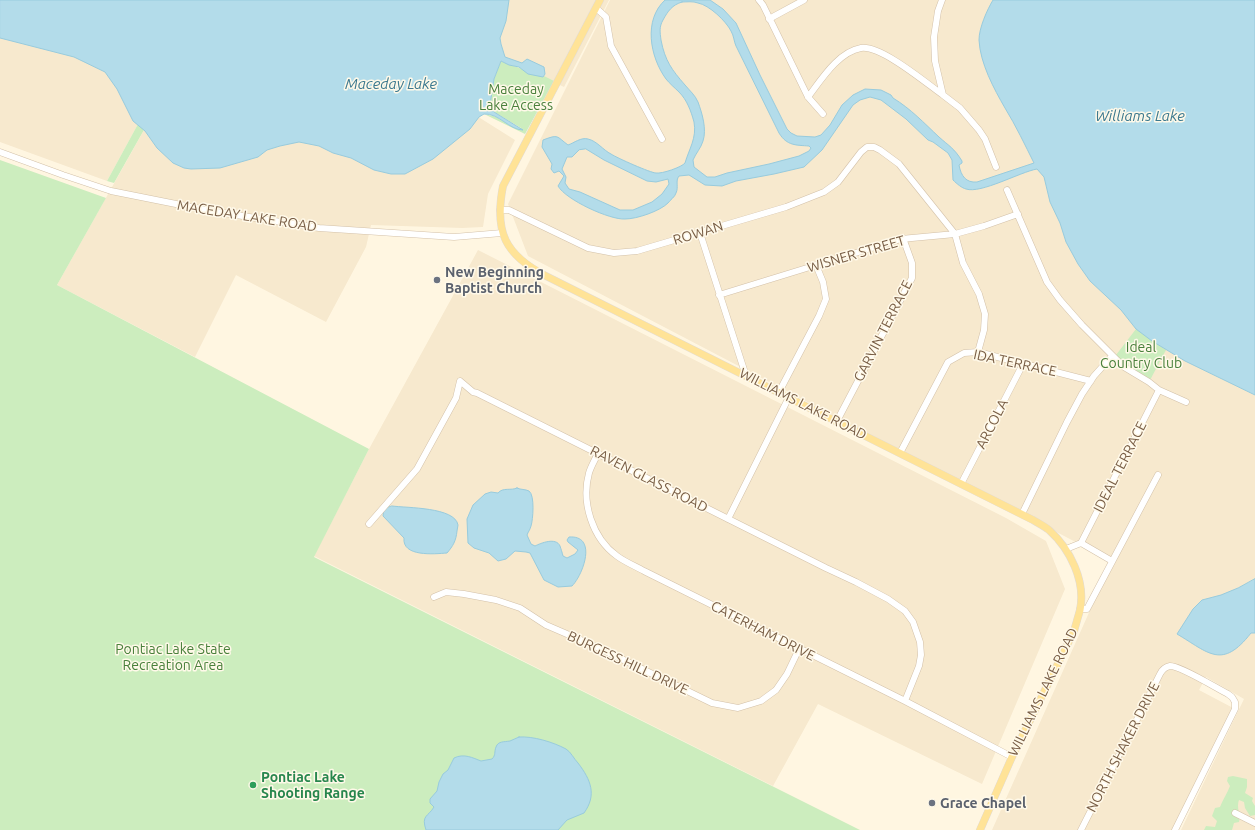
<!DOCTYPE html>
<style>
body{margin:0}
canvas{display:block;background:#fff6e1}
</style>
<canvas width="1255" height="830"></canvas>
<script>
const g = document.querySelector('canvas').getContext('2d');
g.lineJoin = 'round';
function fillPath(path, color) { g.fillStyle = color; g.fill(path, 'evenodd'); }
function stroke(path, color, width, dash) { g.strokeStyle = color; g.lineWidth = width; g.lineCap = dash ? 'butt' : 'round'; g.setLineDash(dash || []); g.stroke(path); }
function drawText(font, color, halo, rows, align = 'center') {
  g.font = font + ' Ubuntu,sans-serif'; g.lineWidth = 3; g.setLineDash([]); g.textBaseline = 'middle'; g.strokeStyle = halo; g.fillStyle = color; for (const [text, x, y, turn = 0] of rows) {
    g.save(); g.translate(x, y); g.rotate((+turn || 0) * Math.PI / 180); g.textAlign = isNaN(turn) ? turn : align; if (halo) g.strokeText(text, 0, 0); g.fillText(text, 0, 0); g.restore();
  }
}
const residential = new Path2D(`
 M0,0L163,78L107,181L0,142Z
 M455,0H609L564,87L492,52Z
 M610,0H1076L1255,358V830H1181L1244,699L1206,677L1199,690L1235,709L1174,830H992L1112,561L528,256L508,204Z
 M171,82L453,101L515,140L488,194L483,227L462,228L371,225L366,247L326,322L236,275L195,357L57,285Z
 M478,250L1006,518L1046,541L1065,589L982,784L818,704L773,786L314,556L369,449Z`);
const green = new Path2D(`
 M501,61L543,77L544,76L554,81L525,134L484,114L494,116L518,129L521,128L494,112L490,105L494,79Z
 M163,78L171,82L114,183L107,181Z
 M0,160L106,198L57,285L369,449L314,557L860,830H0Z
 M1136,329L1166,350L1149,382L1124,367L1116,355Z
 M1233,776L1247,779V787L1245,793L1253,798L1252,801L1255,806V815L1250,816L1245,808L1244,802L1239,800C1236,807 1241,815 1239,822L1234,823L1232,830H1204L1206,826L1215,827L1217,821L1212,816L1215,808L1220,807C1223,799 1227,794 1230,786L1227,781L1228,777Z`);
const water = new Path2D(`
 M0,0H509L506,21L500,38L501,44L505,57L522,63L527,59L544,67L545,74L543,77L528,74L519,67L509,65L501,61L494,79L490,105L494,112L523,130C509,130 499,113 484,114L479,117L470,129L433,159L405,174H391L374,170L351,158L333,153L319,146L299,142L280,146L267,150L258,157L220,168L191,169L184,168L173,163L157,148L145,131L133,121L117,89L105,72L74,57L0,38Z
 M665,0H710L723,9L736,23L760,75L787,129L791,133L797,136L815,137L821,135L830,125L842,105L853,95L865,89L881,90L891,95L893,98C911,109 924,123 939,137C949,146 954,148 962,161V163L959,165C961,176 966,183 977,182L1034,163C1025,145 1016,126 1005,108C994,89 980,63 979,40C979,28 987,10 993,0H1255V395L1185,361L1152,341L1136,329L1121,310L1090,281L1078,264L1066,242L1060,223L1050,202L1044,177L1037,169C1020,172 981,194 966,189C962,188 957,184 953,180L952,160L948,153L933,142L928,140L906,119L881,100L870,97L860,100L853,105L822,150L804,167L774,174L736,181L722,186L705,185L689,175L679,176C675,181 679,187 676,193C675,197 670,200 668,203C660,211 637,219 625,219C610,220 566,200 558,186L564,176L559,171L554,173L551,169L552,164L542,147L543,140C559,134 556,136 568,145C574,143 581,137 588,139C597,141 603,150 611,154C617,158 651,173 656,173C662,174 682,167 685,163C689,149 697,138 694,122C691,111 687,100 679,92C675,88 670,84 666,79C650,57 643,20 665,0ZM682,2C687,2 693,1 698,3C709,5 726,21 731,31C734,36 734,42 736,46L779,133C787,146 796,145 809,146L811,148L809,151L799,156L769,164L727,173L715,177H707L694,167L693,160C696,153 701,148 703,141C707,129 702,113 698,102C695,95 690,91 685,85C672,70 665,61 661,40C660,32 659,27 663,20C668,11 672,5 682,2ZM586,149L604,160L647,181L656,182L668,179L669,184L662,194L652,202L633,210H620L580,192L569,189L565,183L566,177L562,169L567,157H572L579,150Z
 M517,488C521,490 525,489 529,491C535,495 533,520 531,526C530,530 528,532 527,535L531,544L535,546C541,543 556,537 560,546C561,549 562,552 563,556L567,558L575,554L578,550L568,542L567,540L569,537C598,535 583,575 572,586L558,587L544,580L530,553L526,552L515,551L506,559L498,561L489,553L474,548L468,543L467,519L473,505L485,494L491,492L498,493C503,487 511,491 517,488Z
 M392,506C407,508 455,507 458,525C458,527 457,529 457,531C456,541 453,546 447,553C434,554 402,557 404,538L383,516L384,509Z
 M1255,579V633H1251C1222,670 1209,653 1177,634L1193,609L1202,600L1221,595L1238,588Z
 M519,737C533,736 553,742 566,749C571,752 574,759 578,763C591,780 597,795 584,813L567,820L558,830H426C421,815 428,817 434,807L430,803V799L437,791L439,782L443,774L448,770L454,758C464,753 473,758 481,761L492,759C496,755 494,752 496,747C498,741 504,742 510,741C513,740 516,738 519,737Z`);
const minor = new Path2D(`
 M759,0L763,5L808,97L823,114
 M942,0L938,11L934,37L935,61L943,95L960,108L979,130L985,139L996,167
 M596,8L606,17L611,46L662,139
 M769,19L804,0
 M808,97C821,80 838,52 861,48C881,45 926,83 943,95
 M0,152L63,175L111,191L211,211L319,228L454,237L502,233
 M1007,190L1047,282L1060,300L1082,325L1124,367L1149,382L1159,390L1186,402
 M500,210H509L588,248L614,253L637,251L786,207L824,192L838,182L861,152L867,147H874L880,150L899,164L955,234L963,263L979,294L985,314L984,330L978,352
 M700,233L746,376
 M719,295L901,239L955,234L984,226L1018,214
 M779,392L819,316L826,299L823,282L816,265
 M837,421L912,278V263L903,238
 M598,453C595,460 591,466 589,473C581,502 592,538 617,556C625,562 635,566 644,571L905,701L1012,757
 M900,453L948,362L964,353L978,352L1091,381
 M961,484L1023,364
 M1022,514L1067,422L1082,394L1094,376L1112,356
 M728,519L789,397
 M369,524L417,469L456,398L460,381L473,392L477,393L826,568L856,582L888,599L905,611L913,622L920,642L921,655L919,666L905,701
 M1081,543L1159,390
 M1066,549L1081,543L1112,561
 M434,597L446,592L464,594L496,600L520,608L546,625L597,647L712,703L738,708L761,701L776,690L787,674L799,649
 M1080,609H1087L1158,475
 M1235,813L1255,823
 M1081,830L1160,674C1162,670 1165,667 1170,666C1181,666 1216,688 1228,694L1232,697L1235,702V709L1175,830`);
const major = new Path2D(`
 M600,0L503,186C494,232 505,255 546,276L1033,520C1038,523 1044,526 1049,530C1070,549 1086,581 1080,610C1078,617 1076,624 1074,631L1012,757L980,830`);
const markers = [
 [437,280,4,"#6b7280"],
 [253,785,4,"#2e9e5b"],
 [932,803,4,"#6b7280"]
];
const parkNames = [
 ["Maceday",516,89],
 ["Lake Access",516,105],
 ["Ideal",1141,347],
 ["Country Club",1141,363],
 ["Pontiac Lake State",173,649],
 ["Recreation Area",173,665]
];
const streetNames = [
 ["MACEDAY LAKE ROAD",247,216,9],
 ["ROWAN",698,233,-17],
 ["WISNER STREET",856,254,-16],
 ["GARVIN TERRACE",883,331,-63],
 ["IDA TERRACE",1015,363,12],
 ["WILLIAMS LAKE ROAD",803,404,27],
 ["ARCOLA",992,424,-63],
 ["IDEAL TERRACE",1120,467,-63],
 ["RAVEN GLASS ROAD",649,479,27],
 ["CATERHAM DRIVE",763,631,27],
 ["BURGESS HILL DRIVE",628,663,25],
 ["WILLIAMS LAKE ROAD",1043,692,-64],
 ["NORTH SHAKER DRIVE",1123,747,-63]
];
const worshipNames = [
 ["New Beginning",445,272],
 ["Baptist Church",445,288],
 ["Grace Chapel",940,803]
];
const leisureNames = [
 ["Pontiac Lake",261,777],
 ["Shooting Range",261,793]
];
const waterNames = [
 ["Maceday Lake",391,84],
 ["Williams Lake",1140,116]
];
fillPath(residential, '#f7e9ce');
fillPath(green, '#ccedbe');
fillPath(water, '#b3dcea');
stroke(water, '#98cbdd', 1);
stroke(minor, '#d3c1a9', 7);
stroke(major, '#e1dbd6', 8);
stroke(minor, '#fff', 6);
stroke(major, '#ffe397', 7);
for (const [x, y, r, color] of markers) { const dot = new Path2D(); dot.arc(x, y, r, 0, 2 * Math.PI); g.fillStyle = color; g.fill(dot); stroke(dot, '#fff9e9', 1.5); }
drawText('14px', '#49803b', '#fff9e9', parkNames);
drawText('14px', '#785d45', '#fff9e9', streetNames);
drawText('bold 14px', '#5b616d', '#fff9e9', worshipNames, 'left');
drawText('bold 14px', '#27864d', '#fff9e9', leisureNames, 'left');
drawText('italic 15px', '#3c798f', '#fff9e9', waterNames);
</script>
